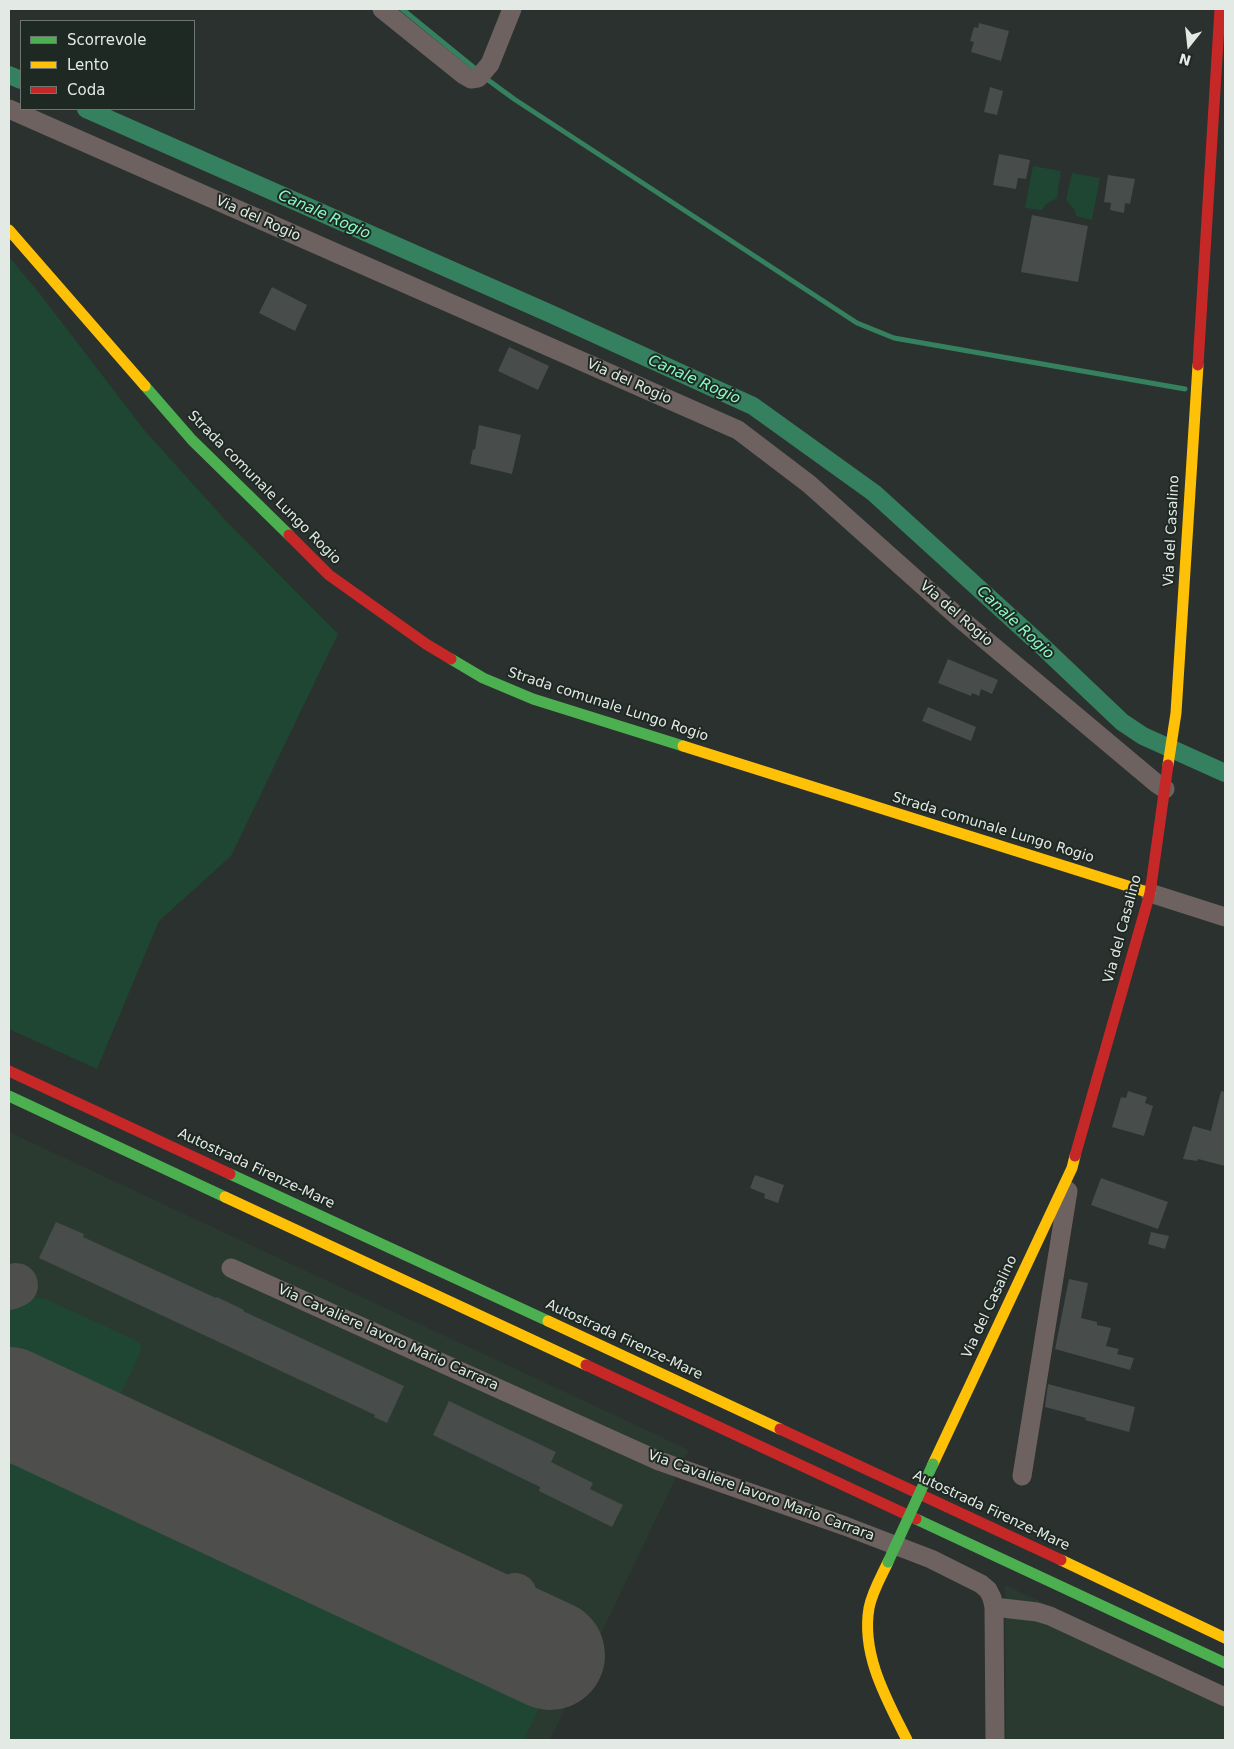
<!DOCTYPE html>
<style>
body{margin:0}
#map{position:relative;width:1234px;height:1749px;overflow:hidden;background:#2b312e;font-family:"DejaVu Sans",sans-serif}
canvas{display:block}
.frame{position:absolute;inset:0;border:10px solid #e3e9e5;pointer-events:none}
.legend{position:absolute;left:20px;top:20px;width:175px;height:90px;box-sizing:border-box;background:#1f2923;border:1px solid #6d7671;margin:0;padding:6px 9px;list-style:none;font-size:15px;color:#e3e9e5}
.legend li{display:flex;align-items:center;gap:10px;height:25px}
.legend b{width:25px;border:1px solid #6d7671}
.north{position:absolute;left:1164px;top:20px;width:50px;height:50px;-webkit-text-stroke:4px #1f2923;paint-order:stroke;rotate:196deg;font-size:14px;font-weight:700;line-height:20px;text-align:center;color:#e3e9e5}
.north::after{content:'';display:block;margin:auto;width:18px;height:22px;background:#e3e9e5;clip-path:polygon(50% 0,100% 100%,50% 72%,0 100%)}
</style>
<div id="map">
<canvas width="1234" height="1749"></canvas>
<div class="frame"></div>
<ul class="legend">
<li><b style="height:6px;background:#4caf50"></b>Scorrevole</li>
<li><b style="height:6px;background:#ffc107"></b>Lento</li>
<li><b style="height:6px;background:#c62828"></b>Coda</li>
</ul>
<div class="north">N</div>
</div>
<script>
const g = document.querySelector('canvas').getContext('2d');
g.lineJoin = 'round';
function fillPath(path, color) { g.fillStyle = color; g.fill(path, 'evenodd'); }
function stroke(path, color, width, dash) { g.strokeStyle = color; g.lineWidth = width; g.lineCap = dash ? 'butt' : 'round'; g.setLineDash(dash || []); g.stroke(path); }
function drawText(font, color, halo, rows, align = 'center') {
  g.font = font + ' "DejaVu Sans",sans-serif'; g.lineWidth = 4; g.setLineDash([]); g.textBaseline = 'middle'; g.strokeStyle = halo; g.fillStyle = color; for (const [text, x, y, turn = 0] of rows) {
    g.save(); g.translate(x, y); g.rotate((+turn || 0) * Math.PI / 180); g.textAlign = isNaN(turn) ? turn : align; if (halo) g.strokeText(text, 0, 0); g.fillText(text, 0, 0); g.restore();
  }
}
const built = new Path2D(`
 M9,1132L689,1450L550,1740H428L9,1545Z
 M1005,1585L1225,1688V1740H1006Z`);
const green = new Path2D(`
 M1033,166L1061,171L1057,198L1045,205L1042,210L1025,208Z
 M1072,173L1100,178L1092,220L1076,216L1075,210L1066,200Z
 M9,257L40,294L145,431L229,524L338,634L231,856L159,921L97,1069L9,1029Z
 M30,1297L46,1299L137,1341L141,1345L140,1354L107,1421L9,1376V1304Z
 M9,1435L549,1687L524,1740H9Z`);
const stream = new Path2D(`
 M402,9L478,71
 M484,77L514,99L857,323L894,338L1185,389`);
const canal = new Path2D(`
 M9,75L21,80
 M86,109L551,314L753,406L874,493L1042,646L1122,722L1143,736L1225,773`);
const taxiway = new Path2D(`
 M9,1288L16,1285
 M497,1631L515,1595`);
const runway = new Path2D(`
 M9,1402L550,1655`);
const building = new Path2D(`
 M979,23L1009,31L1001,61L971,52L974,42L970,41L974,27L978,28Z
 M990,87L1003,91L997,115L984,112Z
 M999,154L1030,160L1026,179L1018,178L1016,189L993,185Z
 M1108,175L1135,179L1130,204L1125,203L1124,213L1110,210L1111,203L1104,202Z
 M1032,215L1088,226L1078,282L1021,272Z
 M272,287L307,305L295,331L259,313Z
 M509,347L549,366L538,390L498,371Z
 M479,425L521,435L512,474L470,464L473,449L475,450Z
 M948,659L998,680L992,694L981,689L979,696L972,693L971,696L938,683Z
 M928,707L976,727L971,741L922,721Z
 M1128,1091L1147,1097L1145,1103L1153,1106L1144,1136L1112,1127L1121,1097L1126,1098Z
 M1221,1091L1225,1092V1166L1198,1159L1197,1161L1183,1159L1193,1126L1211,1131Z
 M755,1175L784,1185L778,1203L764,1198L765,1194L750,1188Z
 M1101,1178L1168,1202L1158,1229L1091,1205Z
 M56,1222L84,1234L83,1237L216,1298L217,1297L244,1310L243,1311L404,1386L387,1423L374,1417L375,1415L39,1258Z
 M1151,1232L1169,1236L1165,1249L1148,1244Z
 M1069,1279L1088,1283L1081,1318L1097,1322V1325L1111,1328L1106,1346L1119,1349L1117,1354L1134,1358L1130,1370L1055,1349Z
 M1048,1384L1135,1407L1129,1432L1085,1420L1086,1418L1045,1407Z
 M449,1401L556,1452L551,1462L593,1483L590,1489L623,1505L612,1527L539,1491L540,1487L433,1435Z`);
const street = new Path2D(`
 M382,9L464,75L471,79L478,78L490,64L512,9
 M9,109L738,430L809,484L957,616L1156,783L1165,789
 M1150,893L1225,917
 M231,1268L659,1461L845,1526L931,1559L981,1584L988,1590L992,1598L994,1607L995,1740
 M1022,1476L1068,1191
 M994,1607L1037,1612L1050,1616L1225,1697`);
const fast = new Path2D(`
 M145,386L192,440L289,535
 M451,659L483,678L533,699L683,746
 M9,1096L225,1197
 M230,1174L548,1321
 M916,1519L1225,1663`);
const slow = new Path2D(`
 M9,230L145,386
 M683,746L1150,893
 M1168,765L1176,713L1198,365
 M225,1197L586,1365
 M548,1321L780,1429
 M933,1464L1072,1168L1075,1156
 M1061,1560L1225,1638
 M888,1562C881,1577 872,1592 869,1608C861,1655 887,1700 907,1740`);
const jam = new Path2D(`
 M1198,365L1220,9
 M289,535L329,575L426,644L451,659
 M9,1071L230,1174
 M1075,1156L1150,893L1168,765
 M586,1365L916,1519
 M780,1429L1061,1560`);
const fastBridge = new Path2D(`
 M888,1562L933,1464`);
const streetNames = [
 ["Via del Rogio",258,219,24],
 ["Via del Rogio",629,382,24],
 ["Strada comunale Lungo Rogio",264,488,45],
 ["Via del Casalino",1172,531,-87],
 ["Via del Rogio",956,614,41],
 ["Strada comunale Lungo Rogio",608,705,18],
 ["Strada comunale Lungo Rogio",993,828,17],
 ["Via del Casalino",1123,929,-75],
 ["Autostrada Firenze-Mare",256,1169,25],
 ["Via del Casalino",990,1307,-65],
 ["Via Cavaliere lavoro Mario Carrara",388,1338,24],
 ["Autostrada Firenze-Mare",624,1340,25],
 ["Via Cavaliere lavoro Mario Carrara",761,1496,20],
 ["Autostrada Firenze-Mare",991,1511,25]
];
const waterNames = [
 ["Canale Rogio",324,215,24],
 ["Canale Rogio",694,380,24],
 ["Canale Rogio",1015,623,43]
];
fillPath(built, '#2a3a31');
fillPath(green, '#1e4633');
stroke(stream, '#35805f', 5);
stroke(canal, '#35805f', 18);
stroke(taxiway, '#4e4e4c', 44);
stroke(runway, '#4e4e4c', 110);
fillPath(building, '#484c4a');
stroke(street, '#6e6261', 19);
stroke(fast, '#4caf50', 11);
stroke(slow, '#ffc107', 11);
stroke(jam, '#c62828', 11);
stroke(fastBridge, '#4caf50', 11);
drawText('14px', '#e3e9e5', '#1f2923', streetNames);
drawText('italic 15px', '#8bfbc5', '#1f2923', waterNames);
</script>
